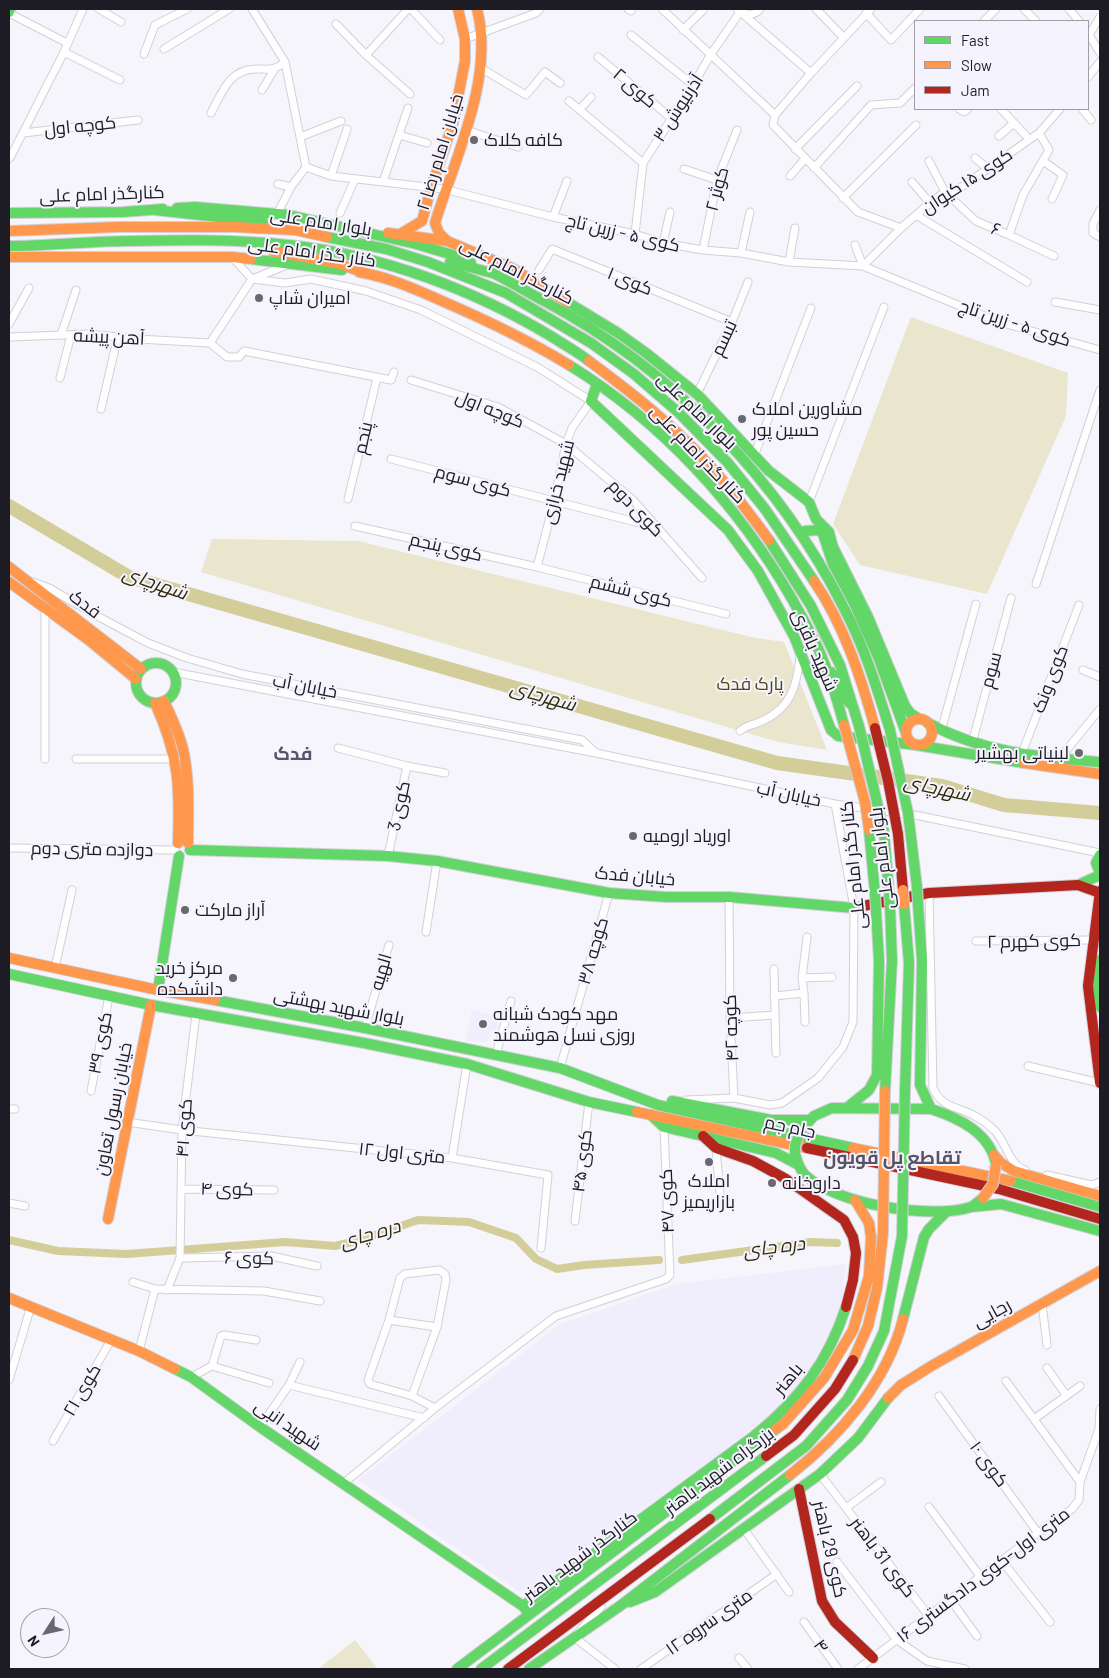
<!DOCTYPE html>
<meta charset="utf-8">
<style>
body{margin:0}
#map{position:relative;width:1109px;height:1678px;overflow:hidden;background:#f6f5fb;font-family:Barlow,sans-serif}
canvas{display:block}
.frame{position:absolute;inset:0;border:10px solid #1d1b23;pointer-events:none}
.legend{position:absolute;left:914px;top:20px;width:175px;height:90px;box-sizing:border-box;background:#f5f3fd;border:1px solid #9f9da6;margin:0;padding:6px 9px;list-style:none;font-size:15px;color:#1d1b23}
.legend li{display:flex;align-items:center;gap:10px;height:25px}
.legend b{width:25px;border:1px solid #9f9da6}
.north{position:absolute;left:20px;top:1608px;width:50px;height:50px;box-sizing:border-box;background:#f5f3fd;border:1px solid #9f9da6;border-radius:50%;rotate:235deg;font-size:14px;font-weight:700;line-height:20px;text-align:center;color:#1d1b23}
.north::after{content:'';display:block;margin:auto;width:18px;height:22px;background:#69676f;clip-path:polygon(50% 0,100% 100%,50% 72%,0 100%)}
</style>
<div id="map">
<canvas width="1109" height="1678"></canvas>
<div class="frame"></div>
<ul class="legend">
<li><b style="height:6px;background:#63d668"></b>Fast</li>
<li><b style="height:6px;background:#ff974d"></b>Slow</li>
<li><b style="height:6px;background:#b3261e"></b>Jam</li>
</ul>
<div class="north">N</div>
</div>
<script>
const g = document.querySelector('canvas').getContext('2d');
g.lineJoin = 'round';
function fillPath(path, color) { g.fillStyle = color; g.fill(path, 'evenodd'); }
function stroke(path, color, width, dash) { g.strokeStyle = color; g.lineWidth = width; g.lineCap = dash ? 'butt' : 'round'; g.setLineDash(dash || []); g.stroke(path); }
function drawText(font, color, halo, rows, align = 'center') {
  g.font = font + ' Barlow,Cairo,sans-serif'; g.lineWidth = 4; g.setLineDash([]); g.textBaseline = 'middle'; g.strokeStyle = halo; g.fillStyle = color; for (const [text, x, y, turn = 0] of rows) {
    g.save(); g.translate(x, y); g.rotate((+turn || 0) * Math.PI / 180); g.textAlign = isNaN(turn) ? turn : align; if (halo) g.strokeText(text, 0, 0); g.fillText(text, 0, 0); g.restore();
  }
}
const built = new Path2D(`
 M472,1010L499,1017L496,1032L491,1031L486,1042L465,1041Z
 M846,1264L842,1297L834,1325L814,1363L778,1411L739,1441L571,1561L538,1587L518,1591L359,1480L560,1324L677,1284Z`);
const green = new Path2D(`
 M911,317L1068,373L1066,416L987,594L860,565L833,524Z
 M212,539L358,541L751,637L784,642L827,750L778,742L201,572Z
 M355,1640L378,1669H318Z`);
const canal = new Path2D(`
 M9,1240L58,1251L127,1254L285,1242L335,1246L361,1240L418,1220L469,1222L516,1238L536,1259L557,1269L584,1265L659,1260
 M682,1260L811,1242L837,1243`);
const river = new Path2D(`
 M9,506L129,577L777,763L942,786L1004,805L1100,813`);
const street = new Path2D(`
 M99,9L121,22
 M252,9L285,62L306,167L331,176L444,189L553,217L635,234L663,243L703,250L741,253L789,262L863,266L999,322L1100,350
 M411,9L440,40
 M628,9L631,11
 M662,9L775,115
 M737,9L811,73
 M816,9L844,38
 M871,9L811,73L775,115L773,125L858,212L901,228
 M1024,9L1036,21
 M1069,9L1079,21
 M9,13L67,43
 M866,13L891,40L920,9
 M984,21L996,9
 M336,24L366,55L410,94
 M683,30L703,10
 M1088,33L1100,53
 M631,35L693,85
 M1089,35L1100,17
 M465,39L536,13L540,9
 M164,49L229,9
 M64,52L120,80
 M144,54L155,25L187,9
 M366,55L408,9
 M598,57L671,118
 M479,67L526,95L545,72L560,83
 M1088,77L1100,62
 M262,90L274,70
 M569,101L643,163
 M580,109L591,97
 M959,109L964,112L968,109
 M1001,109L1029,139
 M1082,109L1091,120
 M211,113C222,93 229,69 256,69C271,69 273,71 285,62
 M466,130L518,147
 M23,133L138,120
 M399,135L427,143
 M999,136L1014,123
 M300,137L341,121
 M795,149L857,86
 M10,158L64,52L83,9
 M975,158L988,169
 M929,161L945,192L976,221L1009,235L1054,256
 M1043,161L1063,175L1052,199
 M814,168L871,105L900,103L915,88
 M684,169L717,180
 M331,176L347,129
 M790,176L805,159
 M383,182L408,108
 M912,182L930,203
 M278,184L291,187
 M843,198L916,125
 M1100,210L1093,224V233L1100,237
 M340,213L355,179
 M277,214L291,187L306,167
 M916,215L1027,282
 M553,217L567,181
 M635,234L643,163L693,85L711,54L740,12C749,15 754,16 760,9
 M1009,235L1023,195L1049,150L1039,133
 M663,243L670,212
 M855,245L863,266L901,228L930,203L945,192L956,191L1039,133L1060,109
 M703,250L717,180L737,130
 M741,253L750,212
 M232,257L252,279L285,283L311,279L366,291L421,310L537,367L591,401L572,428L566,444L554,502L537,567
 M789,262L795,228
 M539,270L552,249L732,322
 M255,278L289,264
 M1055,302L1100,310
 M9,324L29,288
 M61,335L76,290
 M9,337L89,334L138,339L210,343L227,357H239L244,351L391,380L394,372
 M210,343L252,279
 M60,378L71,335
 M411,380L498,407L566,444L633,500L702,578
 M697,394L732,322L748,282
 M101,409L118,336
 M754,456L811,308
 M391,459L655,527
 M348,499L377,378
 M809,502L884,307
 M355,526L537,567L726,614
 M33,582L49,588L99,617L148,643L187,658L242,674L582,740L596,753
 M1036,584L1100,390
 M1083,670L1100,677
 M173,672L596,753L835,804L920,816L1100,853
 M740,731C746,725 754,725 762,721C791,708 797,686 800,656
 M941,731L976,604
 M972,743L1011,598
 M338,748L407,766L388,856
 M1022,753L1079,605
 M1060,758L1100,709
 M45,759V609
 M76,759H176
 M407,766L445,773
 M9,848L175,850
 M929,893L933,1088C942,1108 956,1106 973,1115C981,1119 989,1125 995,1131C1006,1142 1009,1165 1025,1170
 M729,897L730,1018L734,1098
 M426,932L437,861
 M976,941L1093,940
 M55,968L72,890
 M774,969L775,1015
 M802,978L807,937
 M804,993L802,978L832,977
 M774,996L804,993L805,1022
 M730,1018L775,1015L776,1053
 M365,1028L389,945
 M496,1054L511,1001
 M1028,1066L1100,1083
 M560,1068L609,893
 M91,1091L109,996
 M686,1100L734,1098L770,1105L782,1103L818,1078L843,1047L853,1022L854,908L835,804
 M9,1109H15
 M127,1122L182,1130L452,1158L548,1175L541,1248
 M716,1148L721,1206
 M452,1158L467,1064
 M1047,1175L1092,1185L1100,1182
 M181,1189L274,1190
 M9,1203L25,1206
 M575,1221L589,1102
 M180,1258L271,1256L317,1266
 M133,1282L155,1289L264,1291L320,1301
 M167,1290L180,1258L182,1130L196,1014
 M1042,1304L1047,1345
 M389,1320L437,1327
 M139,1351L155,1289
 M212,1366L221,1336L224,1335L256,1340
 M1047,1368L1066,1395
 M191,1377L212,1366L269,1383
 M9,1380L31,1306
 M1006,1381L1080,1482
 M289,1385L424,1418
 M412,1396L437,1327L446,1280L445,1274L439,1270L405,1274L400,1278L389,1320L368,1380L370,1384L412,1396L435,1408
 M939,1396L1038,1533
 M1034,1419L1080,1386
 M260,1427L289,1385L300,1362
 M53,1441L111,1340
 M820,1474L928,1615
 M344,1483L435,1408L556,1316L666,1279L670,1275L664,1127
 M929,1507L980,1576
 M846,1508L881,1482
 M744,1529L789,1592
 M1002,1561L1050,1622
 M837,1562L897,1640L927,1661L965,1669
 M950,1599L977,1636
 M601,1607L574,1637L615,1669
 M804,1622L838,1669
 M739,1658L748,1669
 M641,1669L777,1574
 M858,1669L1038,1533L1072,1509L1079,1500L1080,1482L1099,1429L1100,1409`);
const fast = new Path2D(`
 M9,12L10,9
 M177,208L195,207L289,215L416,244L453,255L471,263
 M155,210L263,222
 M9,213L123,212L163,209
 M327,237L386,249L428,262L506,293L591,343L634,374L679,413L728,463L765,509L814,581
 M9,246C49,246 90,241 130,241C182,240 236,239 289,245C382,255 475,290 554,338C566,346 578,352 589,361
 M251,259L342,270
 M450,262L496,274
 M491,272C509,281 526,291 544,301C672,369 780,480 845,610C865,648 877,689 890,730
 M567,302L618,333L646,353L697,394L769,471L809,502L816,519L829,532L833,547L868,617L905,706L910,713L919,719
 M569,365C662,422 738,505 792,599C803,619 815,639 823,660C832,681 838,703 844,725
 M597,384L591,401L728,530L758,571L794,636L831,730L838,736L916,745L1024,763
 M805,531L819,530L823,534L833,564L855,605L879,659L906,733
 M769,540L811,606L840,665L859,726
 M136 683a20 20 0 1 1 40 0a20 20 0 1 1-40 0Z
 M831,672L849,703
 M928,723C983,753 1039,757 1100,762
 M869,830L875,894
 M884,832L889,892
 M911,837L917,887
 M190,850L388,856L437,861L609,893L666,897H729L854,908L863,906
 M1100,855L1096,863L1100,873
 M1078,885L1100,875
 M904,904L909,963L905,1091
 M918,904L922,960L920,1085L931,1109
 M1100,960L1098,987L1100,1007
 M9,974L151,1005L364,1043L467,1064L589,1102L637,1112
 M158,990L179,856
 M215,1000L365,1028L560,1068L658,1105L853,1148
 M885,1091L892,961L890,906
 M672,1101L771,1120H807
 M848,1107L869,1090L877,1075L879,961L876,910
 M651,1115L664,1127L776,1153L797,1164
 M800,1131L814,1116L832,1108L931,1109C959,1118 990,1133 996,1164
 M795,1154C797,1161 799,1169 805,1175C835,1204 932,1220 971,1207C975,1205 979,1201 983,1198
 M1011,1181L1100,1207
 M971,1207L1001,1204L1100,1231
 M903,1319L924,1237L929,1229L947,1211
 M175,1369L191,1377L260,1427L523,1606L526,1610
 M710,1519L806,1446L847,1400L868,1366L884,1331L902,1236
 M630,1602L655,1592L820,1474L858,1438L888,1398
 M523,1606L754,1436C799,1400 828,1362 846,1307
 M457,1669L776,1429
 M481,1669L766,1456
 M529,1669L620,1606L790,1475`);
const slow = new Path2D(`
 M9,231L118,227H235L295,230L327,237
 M388,233L447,241L512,268L567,302
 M402,233L422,221L431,188L453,123L465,61V39L458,9
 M447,241L439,233L435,223C455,158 495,77 477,9
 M272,251L340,264L365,273
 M9,257H232L251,259
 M359,272C388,277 415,289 442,301C486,320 528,340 569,365
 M589,361C624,387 658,413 689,444C719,473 744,506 769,540
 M9,567L141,669
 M814,581C844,625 861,677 875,728
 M9,582L90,641L136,679
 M164,701C171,716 179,732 183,749C190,779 188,812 188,843
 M155,703C179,756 180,786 178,843
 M906 732a13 13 0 1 1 26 0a13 13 0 1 1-26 0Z
 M1024,763L1100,774
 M9,958L158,990L215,1000
 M637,1112L807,1148
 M853,1148L1011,1181
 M994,1155L1001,1163L1014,1171L1100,1196
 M108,1219L151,1005
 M9,1298L139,1351L175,1369
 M853,1360L868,1326L877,1288L883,1233
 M888,1398L901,1385L933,1365L1100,1271
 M776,1429L783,1424L824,1378L853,1330L869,1276L871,1237L869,1223L855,1200
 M790,1475C840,1436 887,1382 903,1319`);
const jam = new Path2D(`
 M898,834L903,890
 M1100,891L1088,986L1100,1083
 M863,906L929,893L1078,885L1100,893
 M703,1136L716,1148L753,1161L786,1179L844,1220L853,1237L856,1253L853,1280L846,1307
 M807,1148L999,1189L1100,1219
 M766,1456L794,1435L835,1389L853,1360
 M799,1489L822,1601L835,1622L873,1658
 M508,1669L710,1519`);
const fastBridge = new Path2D(`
 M859,726L884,832
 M890,730L908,813L911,837
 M917,887L918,904
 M889,892L890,906
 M875,894L876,910
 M795,1154V1146L800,1131
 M902,1236L905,1091`);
const slowBridge = new Path2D(`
 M844,725L865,802L869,830
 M903,890L904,904
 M983,1198L993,1184L996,1164
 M883,1233L885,1091`);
const jamBridge = new Path2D(`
 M875,728L888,781L898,834`);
const markers = [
 [474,140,5,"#69676f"],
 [259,298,5,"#69676f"],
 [742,419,5,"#69676f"],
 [1079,753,5,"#69676f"],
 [633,836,5,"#69676f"],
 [185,910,5,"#69676f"],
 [233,978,5,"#69676f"],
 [483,1024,5,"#69676f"],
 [709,1162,5,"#69676f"],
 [772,1183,5,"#69676f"]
];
const streetNames = [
 ["کوی ۲",635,88,40],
 ["آذرنیوش ۳",678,108,-57],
 ["کوچه اول",80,126,-6],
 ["خیابان امام رضا ۲",440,152,-73],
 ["کوی ۱۵ کیوان",967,181,-33],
 ["کوثر ۲",717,189,-75],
 ["کنارگذر امام علی",102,194,-2],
 ["بلوار امام علی",321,222,9],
 ["۶",996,229,22],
 ["کوی ۵ - زرین تاج",623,233,13],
 ["کنار گذر امام علی",312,252,8],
 ["کنارگذر امام علی",517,271,27],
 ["کوی ۱",630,281,22],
 ["کوی ۵ - زرین تاج",1015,323,18],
 ["آهن پیشه",109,337,3],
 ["تبسم",724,338,-65],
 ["کوچه اول",490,409,22],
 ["بلوار امام علی",697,411,44],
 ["پنجم",363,438,-77],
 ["کنار گذر امام علی",698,454,46],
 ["کوی سوم",473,481,15],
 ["شهید خرازی",558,482,-76],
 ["کوی دوم",636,508,46],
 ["کوی پنجم",446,547,13],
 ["کوی ششم",631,591,14],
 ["فدک",85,604,37],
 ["شهید باقری",815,650,66],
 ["سوم",991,670,-75],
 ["کوی ونک",1050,679,-69],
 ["خیابان آب",305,686,11],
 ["خیابان آب",789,794,12],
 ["کوی 3",399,806,-78],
 ["دوازده متری دوم",92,849,1],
 ["بلوار امام علی",882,858,-97],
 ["کنار گذر امام علی",853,865,-96],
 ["خیابان فدک",635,876,5],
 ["کوی کهرم ۲",1034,941,-1],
 ["کوچه ۳۸",593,951,-74],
 ["الهیه",381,972,-74],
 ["بلوار شهید بهشتی",339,1007,11],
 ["کوچه ۴۲",731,1028,-92],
 ["کوی ۳۹",100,1043,-79],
 ["خیابان رسول تعاون",113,1109,-79],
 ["جام جم",790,1127,12],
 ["کوی ۴۱",184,1128,-86],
 ["۱۲ متری اول",402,1153,6],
 ["کوی ۴۵",582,1161,-83],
 ["کوی ۴",227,1189,1],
 ["کوی ۴۷",667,1201,-92],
 ["کوی ۶",249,1258,1],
 ["رجایی",992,1313,-29],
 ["باهنر",788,1379,-50],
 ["کوی ۲۱",82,1390,-60],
 ["شهید انبی",288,1425,34],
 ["کوی ۱۰",989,1464,54],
 ["بزرگراه شهید باهنر",719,1471,-37],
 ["کوی 29 باهنر",830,1549,77],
 ["کنارگذر شهید باهنر",580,1556,-37],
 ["کوی 31 باهنر",883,1557,53],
 ["۱۶ متری اول-کوی دادگستری",983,1575,-37],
 ["۱۲ متری سروه",709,1622,-35],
 ["۴",821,1646,54]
];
const poiNames = [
 ["کافه کلاک",484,140],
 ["امیران شاپ",269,298],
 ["مشاورین املاک",752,409],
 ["حسین پور",752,430],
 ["لبنیاتی بهشیر",1069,753,"right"],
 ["اوریاد ارومیه",643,836],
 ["آراز مارکت",195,910],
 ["مرکز خرید",223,968,"right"],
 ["دانشکده",223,989,"right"],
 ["مهد کودک شبانه",493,1014],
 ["روزی نسل هوشمند",493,1035],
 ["املاک",709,1181,"center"],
 ["بازاریمیز",709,1202,"center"],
 ["داروخانه",782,1183]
];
const parkNames = [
 ["پارک فدک",750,684]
];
const waterNames = [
 ["شهرچای",155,583,19],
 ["شهرچای",543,696,16],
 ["شهرچای",937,788,12],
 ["دره چای",370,1234,-16],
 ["دره چای",774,1247,-7]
];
const neighbourhoodNames = [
 ["فدک",293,754],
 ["تقاطع پل قویون",892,1158]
];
fillPath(built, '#f0edfd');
fillPath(green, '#e9e6cd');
stroke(canal, '#d3cd9a', 8);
stroke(river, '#d3cd9a', 14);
stroke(street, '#d2d0d8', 9);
stroke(fast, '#d2d0d8', 12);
stroke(slow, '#d2d0d8', 12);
stroke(jam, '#d2d0d8', 12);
stroke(street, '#fefefe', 7);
stroke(fast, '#63d668', 10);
stroke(slow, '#ff974d', 10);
stroke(jam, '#b3261e', 10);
stroke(fastBridge, '#d2d0d8', 12, []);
stroke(slowBridge, '#d2d0d8', 12, []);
stroke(jamBridge, '#d2d0d8', 12, []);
stroke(fastBridge, '#63d668', 10);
stroke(slowBridge, '#ff974d', 10);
stroke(jamBridge, '#b3261e', 10);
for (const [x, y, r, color] of markers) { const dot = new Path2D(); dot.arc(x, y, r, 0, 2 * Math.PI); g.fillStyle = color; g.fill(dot); stroke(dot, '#f5f3fd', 2); }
drawText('18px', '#1d1b23', '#f5f3fd', streetNames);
drawText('18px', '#1d1b23', '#f5f3fd', poiNames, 'left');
drawText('18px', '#4e480c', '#f5f3fd', parkNames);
drawText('italic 19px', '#2f2b09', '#f5f3fd', waterNames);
drawText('bold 19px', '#585468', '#f5f3fd', neighbourhoodNames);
</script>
